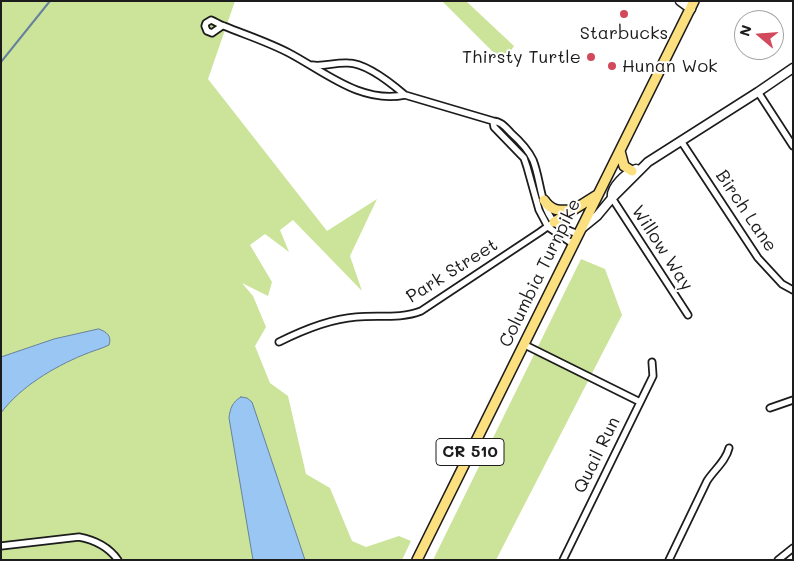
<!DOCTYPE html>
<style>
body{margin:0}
#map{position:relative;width:794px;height:561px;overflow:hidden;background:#fff;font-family:Mali,sans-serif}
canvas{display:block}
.frame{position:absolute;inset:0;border:2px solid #1c1c1c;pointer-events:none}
.north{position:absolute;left:734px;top:10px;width:50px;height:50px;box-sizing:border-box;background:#fff;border:1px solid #a4a4a4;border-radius:50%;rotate:288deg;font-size:14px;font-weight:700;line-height:20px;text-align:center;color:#1c1c1c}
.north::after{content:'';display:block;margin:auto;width:18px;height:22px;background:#d1495b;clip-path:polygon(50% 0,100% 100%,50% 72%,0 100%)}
</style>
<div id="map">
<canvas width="794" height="561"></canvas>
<div class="frame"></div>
<div class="north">N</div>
</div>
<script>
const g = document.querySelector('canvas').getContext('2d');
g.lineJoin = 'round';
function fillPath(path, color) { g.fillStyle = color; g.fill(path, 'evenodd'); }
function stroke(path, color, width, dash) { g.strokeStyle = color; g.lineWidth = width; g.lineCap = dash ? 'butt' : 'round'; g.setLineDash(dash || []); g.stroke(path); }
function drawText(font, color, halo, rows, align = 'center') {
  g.font = font + ' Mali,sans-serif'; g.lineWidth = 4; g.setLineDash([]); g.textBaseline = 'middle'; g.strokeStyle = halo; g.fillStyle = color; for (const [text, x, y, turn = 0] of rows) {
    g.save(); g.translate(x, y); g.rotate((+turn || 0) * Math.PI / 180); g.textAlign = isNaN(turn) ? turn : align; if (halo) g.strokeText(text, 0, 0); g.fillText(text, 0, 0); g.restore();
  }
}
const green = new Path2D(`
 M1,1H235L208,79L327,231L377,199L350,256L362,291L293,220L280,230L289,252L265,234L250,245L272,282L268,296L242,283L253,296L266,327L255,346L270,383L288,396L306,474L330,488L352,541L366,547L399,536L411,541L402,560H1Z
 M442,1H466L514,46L503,62Z
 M581,259L605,269L622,315L496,560H433Z`);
const water = new Path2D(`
 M99,329C107,332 112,336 109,345C101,349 92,351 83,355C54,367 20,387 1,413V357L54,339Z
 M241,397L247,398L252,402L305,560H253L229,418C230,409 232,402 241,397Z`);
const stream = new Path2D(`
 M1,62L50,1`);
const street = new Path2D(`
 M222,26L212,33L207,31L205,26L206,23L211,20C216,22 220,25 224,26C246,35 268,42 289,53C325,72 361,104 405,95L493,121C501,121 506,128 511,133C520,141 528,149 533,160C541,180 540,205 554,222C560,228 571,231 578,234
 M312,65C324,67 335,62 348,63C366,63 391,83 405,95
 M758,92L793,146
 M493,121L494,127L524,158L527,167L539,210L548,227L573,244
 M681,141L758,258L782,284L793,290
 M612,198L688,315
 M279,342C303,330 329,319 356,317C377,315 401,319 421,311L540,232L554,222
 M523,344L640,402
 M770,408L793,400
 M1,546L79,537C95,540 108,546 118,560
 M563,560L653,376L652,362
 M669,560L707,481C714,470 726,461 729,448
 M778,560L793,548`);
const secondary = new Path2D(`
 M680,1L691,9
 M612,198C610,187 626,173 636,169
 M581,229L597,216L612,198L648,162L758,92L793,68`);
const primary = new Path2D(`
 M620,151L624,166L632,171
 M544,200C551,211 559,211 571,210
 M554,222L597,195
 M417,560L694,1`);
const markers = [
 [624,14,5,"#d1495b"],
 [591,57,5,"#d1495b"],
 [612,66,5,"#d1495b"]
];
const shields = [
 [470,452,68]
];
const shieldNames = [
 ["CR 510",470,452]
];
const poiNames = [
 ["Starbucks",624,33],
 ["Thirsty Turtle",581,57,"right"],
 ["Hunan Wok",622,66,"left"]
];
const streetNames = [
 ["Birch Lane",746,211,56],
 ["Willow Way",662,248,57],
 ["Park Street",452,271,-32],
 ["Columbia Turnpike",540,273,-64],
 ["Quail Run",597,455,-64]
];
fillPath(green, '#cbe49a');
fillPath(water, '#99c6f3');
stroke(water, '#67829d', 1);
stroke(stream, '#67829d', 2);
stroke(street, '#1c1c1c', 9);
stroke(secondary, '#1c1c1c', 11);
stroke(primary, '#1c1c1c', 12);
stroke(street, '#fff', 5.5);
stroke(secondary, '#fff', 8);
stroke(primary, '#fce080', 9);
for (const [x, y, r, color] of markers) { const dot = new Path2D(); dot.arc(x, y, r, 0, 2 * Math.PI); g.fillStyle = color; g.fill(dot); stroke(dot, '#fff', 2); }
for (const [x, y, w] of shields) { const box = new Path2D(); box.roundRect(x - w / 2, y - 13.5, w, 27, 4); g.fillStyle = '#fff'; g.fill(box); stroke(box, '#1c1c1c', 1); }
drawText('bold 16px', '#1c1c1c', null, shieldNames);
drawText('18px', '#1c1c1c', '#fff', poiNames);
drawText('18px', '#1c1c1c', '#fff', streetNames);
</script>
